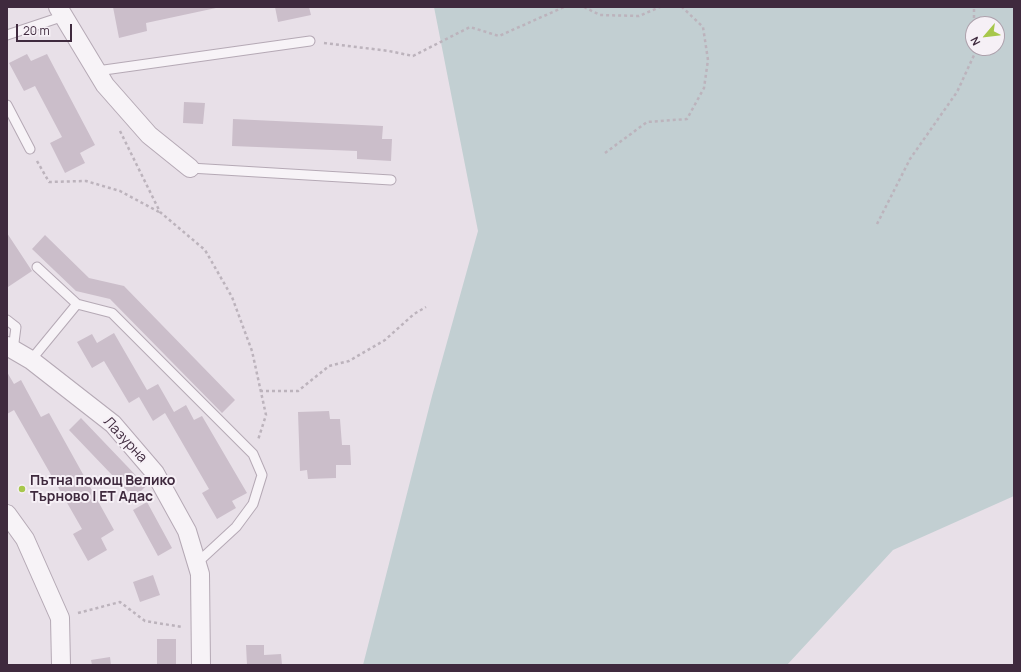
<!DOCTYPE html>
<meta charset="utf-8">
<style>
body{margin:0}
#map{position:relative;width:1021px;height:672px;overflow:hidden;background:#e8e0e8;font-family:Manrope,sans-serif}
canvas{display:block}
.frame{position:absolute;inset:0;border:8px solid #3f2a3e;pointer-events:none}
.north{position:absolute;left:965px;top:16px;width:40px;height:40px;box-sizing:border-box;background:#f6f0f6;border:1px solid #ada1ac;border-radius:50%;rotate:242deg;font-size:11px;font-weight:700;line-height:16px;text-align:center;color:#3f2a3e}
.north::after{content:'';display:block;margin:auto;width:14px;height:18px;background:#a7c74b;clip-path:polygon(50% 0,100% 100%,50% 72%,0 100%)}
.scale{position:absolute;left:16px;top:24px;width:56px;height:18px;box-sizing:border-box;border:2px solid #3f2a3e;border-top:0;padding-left:5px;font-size:12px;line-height:14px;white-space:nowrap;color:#3f2a3e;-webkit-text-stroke:3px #f6f0f6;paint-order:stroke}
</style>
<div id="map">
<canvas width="1021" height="672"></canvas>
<div class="frame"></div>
<div class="north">N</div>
<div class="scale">20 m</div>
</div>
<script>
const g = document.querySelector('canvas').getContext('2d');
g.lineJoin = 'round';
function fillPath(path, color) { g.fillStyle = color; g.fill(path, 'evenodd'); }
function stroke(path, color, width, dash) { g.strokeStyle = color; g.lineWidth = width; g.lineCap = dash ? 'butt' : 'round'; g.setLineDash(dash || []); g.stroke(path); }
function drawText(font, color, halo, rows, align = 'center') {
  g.font = font + ' Manrope,sans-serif'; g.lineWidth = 4; g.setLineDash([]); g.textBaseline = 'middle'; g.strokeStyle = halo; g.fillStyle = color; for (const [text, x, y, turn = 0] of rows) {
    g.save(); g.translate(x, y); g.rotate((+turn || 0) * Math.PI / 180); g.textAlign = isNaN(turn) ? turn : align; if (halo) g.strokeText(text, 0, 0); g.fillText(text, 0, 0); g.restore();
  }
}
const green = new Path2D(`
 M434,7H1014V496L893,550L787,665H363L432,396L478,231ZM973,24H997V48H973Z`);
const building = new Path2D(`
 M113,7H216V8L146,23L147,31L119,38Z
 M275,7H309L311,15L278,22Z
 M27,54L31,61L47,54L95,145L80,153L85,163L65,173L50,143L62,137L35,86L24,91L9,63Z
 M184,102L205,103L203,124L183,123Z
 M233,119L383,126L382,139H392L391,161L357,159V151L232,146Z
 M7,233L32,271L8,287L7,285Z
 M45,235L89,278L124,286L235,400L222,413L110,299L76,291L32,249Z
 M114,333L147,390L158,384L174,412L186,405L194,420L202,416L247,493L232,501L236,508L217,519L202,493L209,489L165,413L153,421L139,397L129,403L104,361L92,368L77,342L92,334L97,343Z
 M7,372L14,384L21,380L41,417L49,413L114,530L101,538L107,550L88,561L73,534L82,529L14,410L7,414Z
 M329,411L330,419H340L342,445H350L351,465H336V478L308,479L307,470L300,471L298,412Z
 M81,418L146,486L134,498L69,430Z
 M147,502L172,548L158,556L133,510Z
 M153,575L160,595L140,602L133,582Z
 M157,639H176V665H157Z
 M246,645H264V655L281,654L282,665H247Z
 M110,657L111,665H92L91,660Z`);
const path = new Path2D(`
 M584,7L600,15L639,16L660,7
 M974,24V9L976,7
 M324,43L389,51L413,56L470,27L499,36L564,7
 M120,131L160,212L205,250L232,297L252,351L266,415L258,440
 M605,153L647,122L687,119L704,88L708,60L703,27L682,7
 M37,161L49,182L86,181L120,191L159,212
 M877,224L910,159L957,92L975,53V48
 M260,391H298L329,366L349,361L385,340L414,314L426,307
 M78,613L120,602L145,621L182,627`);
const service = new Path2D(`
 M7,35L64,16
 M97,71L310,41
 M7,105L30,149
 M190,168L391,180
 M37,267L77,304L112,313L253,454L262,475L253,504L236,527L197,563
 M7,320L16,327L13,350
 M31,360L77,304`);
const minor = new Path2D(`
 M58,7L105,85L149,135L190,168
 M7,346L31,360L113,424L155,473L187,531L200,574L201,665
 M7,514L25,539L60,618L61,665`);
const markers = [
 [22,489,4,"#a7c74b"]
];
const streetNames = [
 ["Лазурна",125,440,47]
];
const poiNames = [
 ["Пътна помощ Велико",30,481],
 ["Търново | ЕТ Адас",30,497]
];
fillPath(green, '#c2cfd2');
fillPath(building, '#cbbeca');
stroke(service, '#b5a9b5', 11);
stroke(minor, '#b5a9b5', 20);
stroke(path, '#bcb3bc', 2.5, [3, 3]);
stroke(service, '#f7f3f7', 9);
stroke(minor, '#f7f3f7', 18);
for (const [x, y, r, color] of markers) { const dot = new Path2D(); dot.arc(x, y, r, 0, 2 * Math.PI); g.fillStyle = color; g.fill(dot); stroke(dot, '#f6f0f6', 1.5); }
drawText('14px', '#3f2a3e', '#f6f0f6', streetNames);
drawText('bold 14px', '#3f2a3e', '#f6f0f6', poiNames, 'left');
</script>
